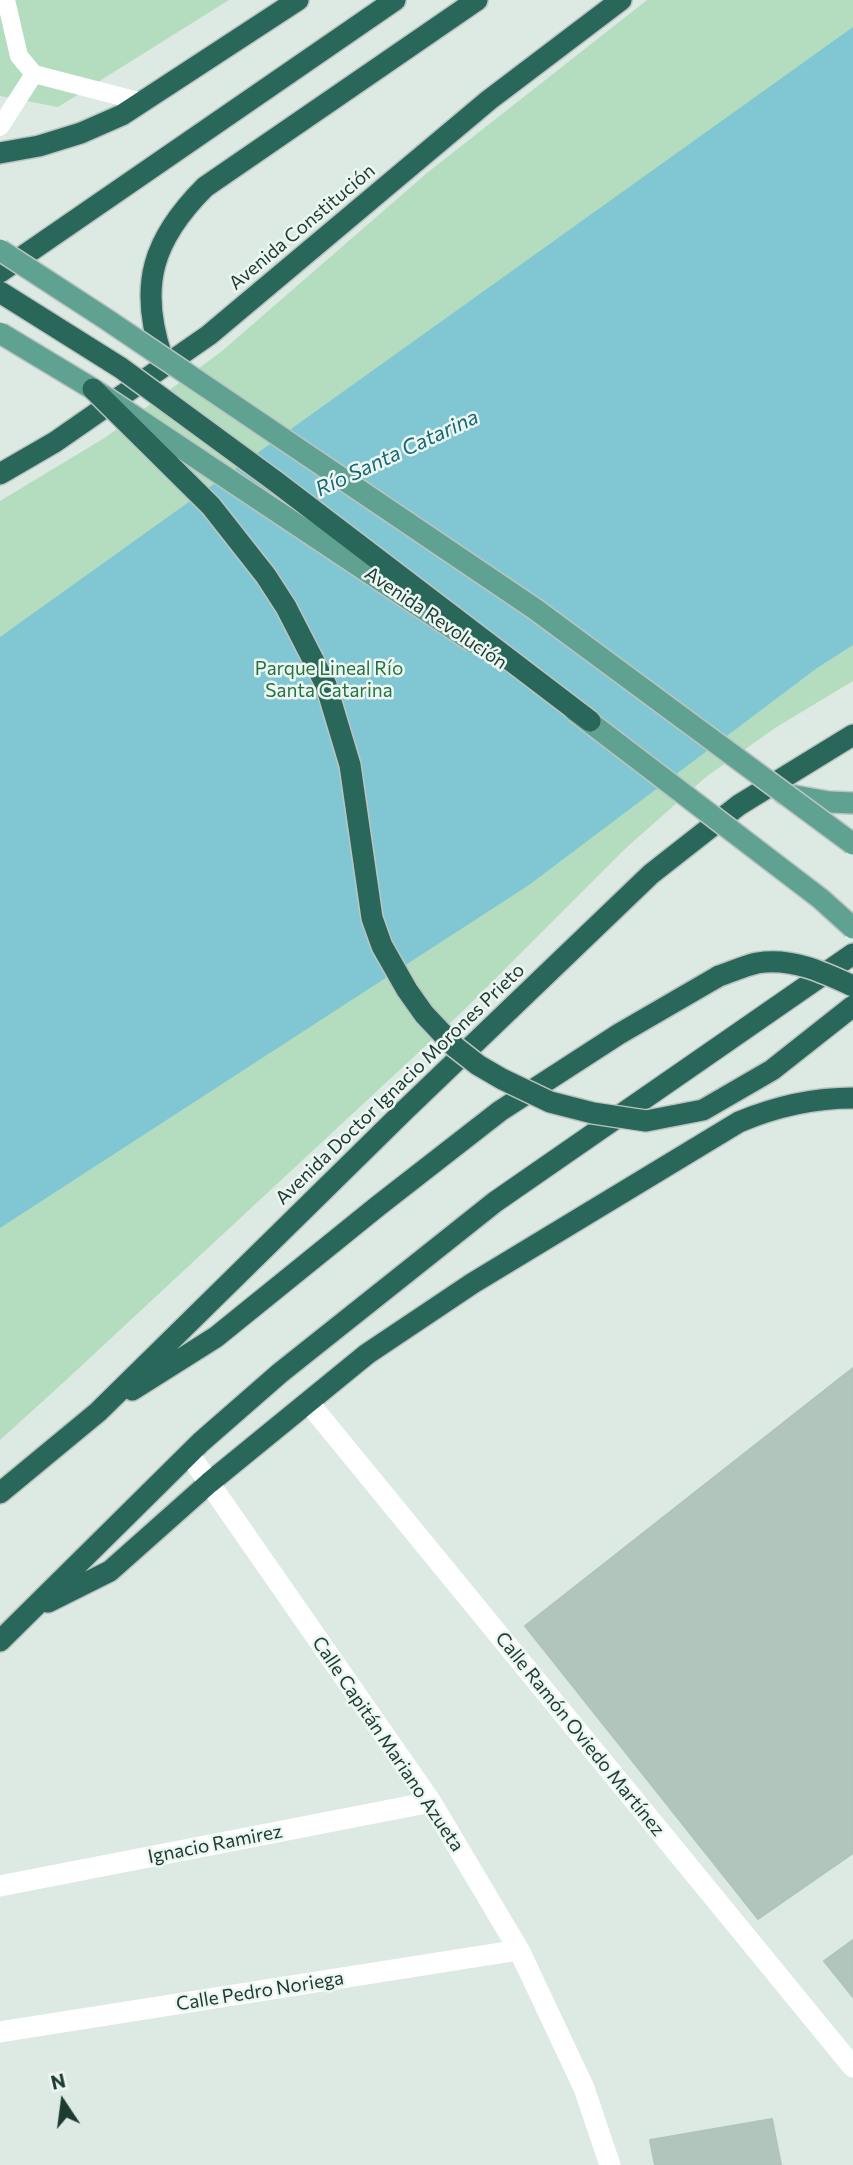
<!DOCTYPE html>
<meta charset="utf-8">
<style>
body{margin:0}
#map{position:relative;width:853px;height:2165px;overflow:hidden;background:#ddeae4;font-family:Commissioner,sans-serif}
canvas{display:block}
.north{position:absolute;left:28px;top:2067px;width:70px;height:70px;-webkit-text-stroke:5px #edf7f2;paint-order:stroke;rotate:347deg;font-size:19px;font-weight:700;line-height:28px;text-align:center;color:#1e3a32}
.north::after{content:'';display:block;margin:auto;width:24px;height:32px;background:#1e3a32;clip-path:polygon(50% 0,100% 100%,50% 72%,0 100%)}
</style>
<div id="map">
<canvas width="853" height="2165"></canvas>
<div class="north">N</div>
</div>
<script>
const g = document.querySelector('canvas').getContext('2d');
g.lineJoin = 'round';
function fillPath(path, color) { g.fillStyle = color; g.fill(path, 'evenodd'); }
function stroke(path, color, width, dash) { g.strokeStyle = color; g.lineWidth = width; g.lineCap = dash ? 'butt' : 'round'; g.setLineDash(dash || []); g.stroke(path); }
function drawText(font, color, halo, rows, align = 'center') {
  g.font = font + ' Commissioner,sans-serif'; g.lineWidth = 5; g.setLineDash([]); g.textBaseline = 'middle'; g.strokeStyle = halo; g.fillStyle = color; for (const [text, x, y, turn = 0] of rows) {
    g.save(); g.translate(x, y); g.rotate((+turn || 0) * Math.PI / 180); g.textAlign = isNaN(turn) ? turn : align; if (halo) g.strokeText(text, 0, 0); g.fillText(text, 0, 0); g.restore();
  }
}
const green = new Path2D(`
 M0,0H229L58,107L0,96Z
 M647,0H853V681L775,728L706,777L626,848L462,1012L64,1382L0,1440V501L106,437L222,351L427,173Z`);
const water = new Path2D(`
 M853,27V645L817,668L529,885L0,1228V637Z`);
const building = new Path2D(`
 M853,1368V1853L758,1919L525,1626Z
 M853,1940V1997L824,1961Z
 M772,2119L781,2165H655L650,2140Z`);
const lane = new Path2D(`
 M6,0L19,56L34,74L142,102
 M0,127L34,74`);
const street = new Path2D(`
 M308,1402L853,2067
 M189,1454L431,1802L519,1950L584,2088L610,2165
 M0,1886L431,1802
 M0,2032L519,1950`);
const primary = new Path2D(`
 M784,794L829,802L853,803`);
const highway = new Path2D(`
 M0,153L39,146L81,133L122,115L298,0
 M0,272L395,0
 M162,357C138,285 153,239 205,187L477,0
 M0,474L55,442L209,335L489,100L621,0
 M132,1390L216,1337L378,1206L500,1111L619,1034L719,976
 M0,1493L98,1412L405,1110L651,874L739,805L853,735
 M48,1602L110,1571L209,1483L367,1354L473,1283L739,1122C777,1106 812,1098 853,1098
 M0,1641L201,1442L280,1373L495,1202L853,954`);
const primaryBridge = new Path2D(`
 M0,250L106,319L535,609L853,844
 M0,333L93,389L473,642
 M575,711L821,899L853,928`);
const highwayBridge = new Path2D(`
 M0,292L121,368L275,481L590,721
 M93,389L211,506L266,576L286,607L326,685L350,765L372,918L382,946L407,990L424,1014L455,1047L478,1065L502,1079L550,1102L593,1113L646,1121L703,1110L772,1070L853,1006
 M719,976C731,972 744,966 757,963C791,957 823,972 853,986`);
const streetNames = [
 ["Avenida Constitución",302,227,-40],
 ["Avenida Revolución",436,618,34],
 ["Avenida Doctor Ignacio Morones Prieto",400,1084,-44],
 ["Calle Ramón Oviedo Martínez",580,1734,51],
 ["Calle Capitán Mariano Azueta",388,1744,56],
 ["Ignacio Ramirez",215,1844,-11],
 ["Calle Pedro Noriega",260,1991,-9]
];
const parkNames = [
 ["Parque Lineal Río",329,669],
 ["Santa Catarina",329,691]
];
const waterNames = [
 ["Río Santa Catarina",397,453,-25]
];
fillPath(green, '#b4ddbf');
fillPath(water, '#81c7d3');
fillPath(building, '#b2c5bd');
stroke(building, '#afc4bb', 2);
stroke(primary, '#bcc4c2', 24);
stroke(highway, '#bcc4c2', 24);
stroke(lane, '#fff', 18);
stroke(street, '#fff', 21);
stroke(primary, '#5fa291', 21);
stroke(highway, '#29675a', 21);
stroke(primaryBridge, '#bcc4c2', 24, []);
stroke(highwayBridge, '#bcc4c2', 24, []);
stroke(primaryBridge, '#5fa291', 21);
stroke(highwayBridge, '#29675a', 21);
drawText('19px', '#1e3a32', '#edf7f2', streetNames);
drawText('19px', '#267244', '#edf7f2', parkNames);
drawText('italic 21px', '#166878', '#edf7f2', waterNames);
</script>
